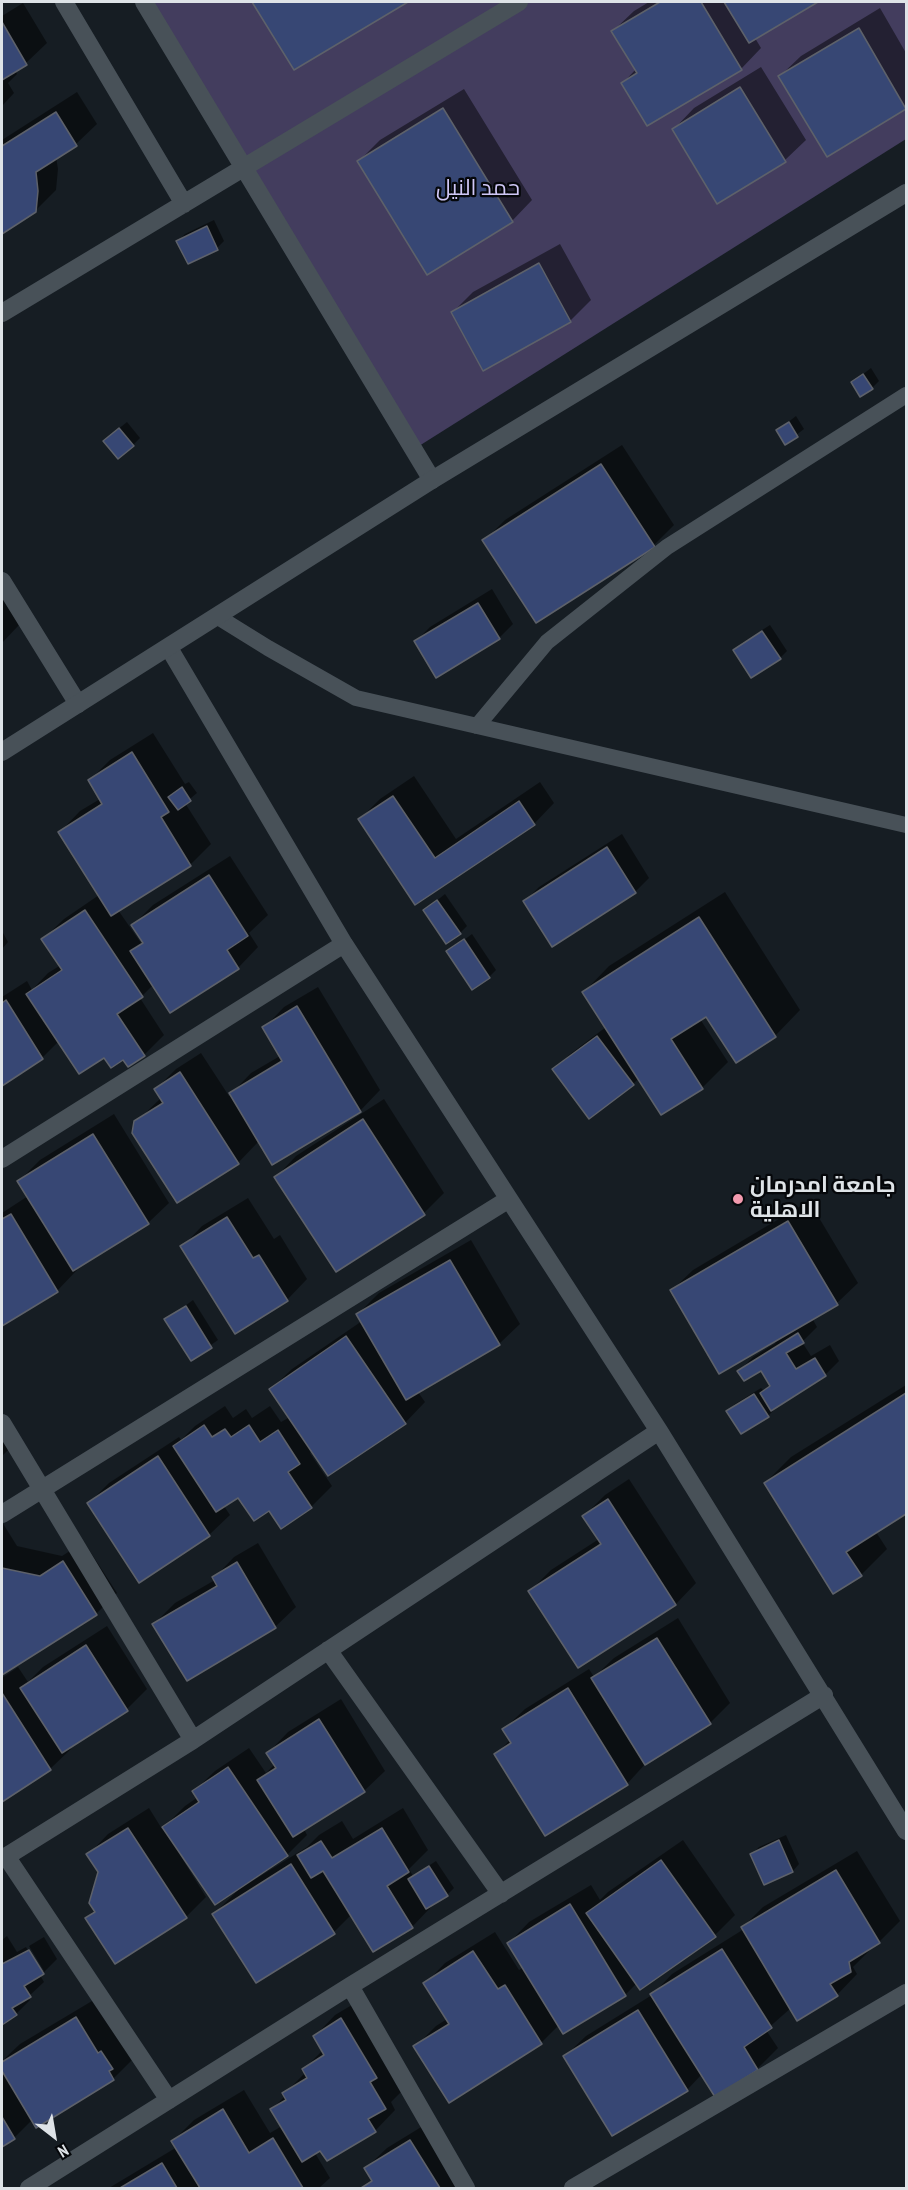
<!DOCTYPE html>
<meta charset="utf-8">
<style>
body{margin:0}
#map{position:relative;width:908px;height:2190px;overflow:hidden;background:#161d23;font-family:"PT Sans Narrow",sans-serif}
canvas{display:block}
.frame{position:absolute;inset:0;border:3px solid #dee3e7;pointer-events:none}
.north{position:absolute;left:24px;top:2106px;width:60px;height:60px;-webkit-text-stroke:4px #05070a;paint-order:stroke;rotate:149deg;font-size:16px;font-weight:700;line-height:24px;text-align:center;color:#dee3e7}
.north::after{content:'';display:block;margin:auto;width:21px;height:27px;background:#dee3e7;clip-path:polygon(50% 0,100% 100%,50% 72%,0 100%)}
</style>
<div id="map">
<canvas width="908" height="2190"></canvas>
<div class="frame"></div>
<div class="north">N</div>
</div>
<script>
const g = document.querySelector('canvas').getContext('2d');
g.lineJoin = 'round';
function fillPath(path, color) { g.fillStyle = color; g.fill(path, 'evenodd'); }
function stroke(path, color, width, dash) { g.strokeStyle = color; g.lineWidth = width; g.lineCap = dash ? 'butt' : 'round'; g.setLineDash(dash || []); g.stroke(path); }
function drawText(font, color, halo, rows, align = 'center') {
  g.font = font + ' "PT Sans Narrow",Cairo,sans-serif'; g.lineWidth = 4.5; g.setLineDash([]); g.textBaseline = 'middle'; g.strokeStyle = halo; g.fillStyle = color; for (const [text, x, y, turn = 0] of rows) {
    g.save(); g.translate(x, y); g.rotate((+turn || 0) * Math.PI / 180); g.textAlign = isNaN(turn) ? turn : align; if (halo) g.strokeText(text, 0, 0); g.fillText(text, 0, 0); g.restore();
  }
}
const green = new Path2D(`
 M140,2H906V139L419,446Z`);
const shadow = new Path2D(`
 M254,2H405L295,68Z
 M649,2H815L755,38L761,48L741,69L623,83L636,69L613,31L634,11Z
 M23,3L47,43L26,63L15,70L17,74L8,83L14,93L2,106V16Z
 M880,8L906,53V107L827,154L780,76L801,56Z
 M761,67L806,140L785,160L674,129L694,108Z
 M464,89L532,200L512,221L359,161L380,140Z
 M77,92L97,124L76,144L56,157L58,169L56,190L35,211L2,232V140Z
 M214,220L224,241L217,248L189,262L178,241L185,234Z
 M560,244L591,300L570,321L484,369L453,312L473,292Z
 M871,368L879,381L872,388L853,382Z
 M796,416L804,429L786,443L778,430Z
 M127,422L140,438L133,445L112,434Z
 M622,445L674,525L654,545L484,541L505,520Z
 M492,589L513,624L499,638L416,641L430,627Z
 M2,596L19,625L2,643Z
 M770,625L787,651L780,658L735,650L742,643Z
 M153,733L185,784L189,782L197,793L185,803L211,844L190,865L118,910L141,943L143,941L133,925L153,905L230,856L268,915L249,933L258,947L238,968L153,985L140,998L164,1035L144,1055L105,1056L59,1041L42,1058L2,1084V997L27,981L32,990L48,973L61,965L43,939L64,919L99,895L60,832L80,811L100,799L89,781L110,760Z
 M414,776L456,839L540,782L554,803L534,824L416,903L359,820L380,799Z
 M622,834L649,878L635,892L525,901L539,887Z
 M725,892L800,1010L775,1036L707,1015L700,1019L728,1062L702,1088L639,1078L633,1084L554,1070L569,1055L606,1027L584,992L609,966Z
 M445,894L467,926L460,933L425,910Z
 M2,931L8,942L2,949Z
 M472,934L496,970L489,977L448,952Z
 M318,987L380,1090L360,1111L259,1141L238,1163L136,1122L161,1098L156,1089L176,1069L201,1053L229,1096L251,1073L280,1056L264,1028L284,1007Z
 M384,1099L444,1193L424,1213L336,1270L276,1177L296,1156Z
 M114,1114L169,1203L148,1223L76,1268L77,1270L57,1291L2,1324V1213L28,1196L19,1181L40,1160Z
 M248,1198L274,1239L280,1235L307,1279L287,1300L182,1247L202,1226Z
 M809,1201L858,1283L837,1303L812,1318L817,1327L802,1342L811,1356L830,1345L839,1361L825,1375L774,1407L775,1409L768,1416L728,1411L735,1404L761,1388L764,1391L771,1384L761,1369L739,1371L753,1357L776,1343L672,1290L693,1270Z
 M471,1240L520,1324L499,1344L418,1392L425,1402L405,1423L312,1450L310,1453L332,1486L311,1507L270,1509L239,1496L224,1506L230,1515L209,1535L140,1580L89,1503L109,1483L179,1437L181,1440L195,1426L225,1406L233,1418L246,1409L252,1418L270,1406L281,1422L290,1417L271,1389L292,1369L362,1321L358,1314L379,1293Z
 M193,1300L218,1340L191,1359L166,1320Z
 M906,1385V1512L876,1532L887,1549L861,1575L765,1483L791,1457Z
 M2,1413L17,1441L2,1456Z
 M629,1479L696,1583L676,1604L579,1666L530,1591L551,1570L599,1539L584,1516L605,1495Z
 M2,1522L17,1546L62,1556L84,1542L117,1593L96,1614L2,1673Z
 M258,1543L296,1607L275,1627L154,1624L175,1603L215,1580L214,1578L234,1557Z
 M678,1618L730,1703L710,1723L647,1762L627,1784L496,1754L511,1739L504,1729L525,1709L589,1669L594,1677L614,1658Z
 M107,1626L147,1689L127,1709L69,1746L71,1749L50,1769L2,1801V1678L18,1667L28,1682L43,1667Z
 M341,1699L385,1771L364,1791L304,1829L307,1835L287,1855L182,1854L180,1855L206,1897L186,1917L87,1919L95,1910L100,1872L88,1855L108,1834L149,1808L162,1829L185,1806L198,1797L194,1791L215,1771L249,1748L266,1773L275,1764L268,1753L288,1732Z
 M403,1808L428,1850L409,1869L413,1876L436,1861L454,1888L447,1895L431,1905L432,1906L412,1927L351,1915L334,1932L214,1914L238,1890L307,1847L319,1835L342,1821L353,1839Z
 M786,1835L799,1864L793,1871L765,1883L752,1854L759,1847Z
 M683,1840L735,1915L715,1935L637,1983L625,1995L559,2025L541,2043L415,2047L436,2026L447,2019L425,1984L445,1963L495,1932L519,1970L524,1967L509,1943L529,1922L591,1885L600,1900L608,1892Z
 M857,1851L900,1921L879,1942L870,1947V1950L853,1967L857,1974L837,1995L791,2008L766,2030L778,2048L757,2069L702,2074L687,2090L565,2056L586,2036L652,1995L672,1974L744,1929L743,1927L763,1907Z
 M7,1936L17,1952L26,1947L40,1971H44L29,1946L44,1937L57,1959L43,1973L40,1975L44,1982L28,1997L30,2000L16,2014L2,2023V1940Z
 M97,1998L134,2058L113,2079L37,2126L33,2119L14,2138L2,2145V2061L20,2044Z
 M362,1999L406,2087L391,2102L395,2110L375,2131L315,2153L330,2178L319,2188H109L177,2147L173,2141L194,2120L244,2090L270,2133L282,2126L272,2109L285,2096L284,2094L306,2072L304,2069L323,2050L315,2036L335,2015Z
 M431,2121L457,2188H363L373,2179L366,2168L387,2148Z`);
const building = new Path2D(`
 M252,2H408L294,70Z
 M660,2H701L742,70L647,126L621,83L637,73L611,31Z
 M724,2H818L749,43Z
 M2,22L27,65L2,80Z
 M859,28L906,109L827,157L778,76Z
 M740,87L786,162L717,204L672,129Z
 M443,108L513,222L427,275L357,161Z
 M56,112L77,146L36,172L38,191L36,212L2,234V146Z
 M207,226L218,250L188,264L176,241Z
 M539,263L571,322L483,371L451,312Z
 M863,374L873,389L860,397L851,382Z
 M789,422L798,437L785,445L776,430Z
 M119,428L134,446L118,459L103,441Z
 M601,464L655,547L536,623L482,540Z
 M478,603L500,639L436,678L414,641Z
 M762,631L781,659L751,678L733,650Z
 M132,752L169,812L161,817L191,866L111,916L58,832L102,804L88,780Z
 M182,787L191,801L178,810L168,797Z
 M393,796L435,858L519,801L535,825L415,905L358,819Z
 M607,847L636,893L552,947L523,901Z
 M209,875L248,936L227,950L239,969L170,1013L130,951L143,943L131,925Z
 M437,900L461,934L446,944L423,910Z
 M85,910L143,997L117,1014L145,1056L128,1067L123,1060L111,1068L104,1058L79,1074L26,994L62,970L41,939Z
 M699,917L776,1037L736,1063L706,1017L671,1039L703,1089L661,1115L582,992Z
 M464,939L490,978L472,990L446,951Z
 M6,1000L43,1059L2,1086V1003Z
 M297,1006L361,1112L272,1165L229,1093L282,1061L262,1027Z
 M597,1036L634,1085L589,1119L552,1069Z
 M180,1072L239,1164L177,1203L132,1133L134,1121L163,1103L154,1089Z
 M363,1119L425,1215L336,1272L274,1177Z
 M93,1134L149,1224L73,1271L17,1181Z
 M11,1214L58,1292L2,1326V1219Z
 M227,1217L253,1258L259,1255L288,1301L235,1334L180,1246Z
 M788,1221L838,1305L719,1374L670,1290Z
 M450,1260L500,1345L406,1400L356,1314Z
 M186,1306L212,1348L191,1361L164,1319Z
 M798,1333L804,1343L786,1353L796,1369L815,1358L826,1376L771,1411L760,1393L770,1386L761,1371L744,1381L737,1371Z
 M346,1336L406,1424L328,1476L269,1389Z
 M906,1393V1514L846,1552L862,1576L833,1594L764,1483Z
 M754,1394L769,1417L741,1434L726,1411Z
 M204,1425L212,1437L225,1429L231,1437L249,1425L260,1442L278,1430L300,1464L288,1472L312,1508L281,1529L269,1511L254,1521L238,1498L216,1512L173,1446Z
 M158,1456L210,1536L139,1583L87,1503Z
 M608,1499L676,1605L578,1668L528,1591L601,1544L582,1516Z
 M63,1561L97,1615L2,1675V1568L40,1576Z
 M237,1562L276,1628L187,1681L152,1624L217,1586L212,1577Z
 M657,1638L711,1724L645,1765L591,1678Z
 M86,1645L128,1711L62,1753L20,1688Z
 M568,1688L628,1785L545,1836L494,1754L511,1743L502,1729Z
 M2,1693L51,1770L2,1802Z
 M319,1719L365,1792L293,1837L257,1780L276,1768L266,1753Z
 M228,1767L288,1856L215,1905L162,1827L199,1802L192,1791Z
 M128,1828L187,1918L115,1964L85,1918L95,1912L89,1903L98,1872L86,1854Z
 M382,1828L409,1872L387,1886L413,1928L373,1952L323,1871L311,1878L297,1855L321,1841L332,1858Z
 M779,1840L793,1872L764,1885L750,1854Z
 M661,1860L716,1937L640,1990L586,1913Z
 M291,1864L335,1934L256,1983L212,1914Z
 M429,1866L448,1896L426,1909L408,1879Z
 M836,1870L880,1943L849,1962L851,1972L830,1984L838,1996L797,2021L741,1927Z
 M570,1904L626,1996L563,2034L507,1943Z
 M722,1949L772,2028L744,2047L758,2070L715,2097L650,1994Z
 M29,1950L44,1974L24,1986L31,1997L12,2008L17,2015L2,2025V1964Z
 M473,1951L498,1989L505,1985L542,2044L449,2103L413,2046L449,2024L423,1983Z
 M638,2010L688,2091L612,2136L563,2056Z
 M76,2017L98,2053L101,2051L113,2069L109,2071L114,2080L36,2128L2,2071V2062Z
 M341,2018L377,2078L370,2082L386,2109L368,2119L376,2132L327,2161L320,2151L302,2162L270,2109L286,2100L282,2093L307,2078L302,2069L324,2055L313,2036Z
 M223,2109L249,2153L273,2138L303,2188H200L171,2141Z
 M2,2117L15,2139L2,2147Z
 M410,2140L440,2188H361L372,2181L364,2168Z
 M162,2163L177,2188H120Z`);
const lane = new Path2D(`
 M218,617L268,648L356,698L906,825
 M477,726L547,642L667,547L906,395`);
const street = new Path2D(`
 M64,2L184,204
 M144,2L432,480
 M2,313L519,2
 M2,581L78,704
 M169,648L344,944L659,1431L906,1831
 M2,1159L344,944
 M2,1423L193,1740
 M2,1514L509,1199
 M328,1650L501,1894
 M6,1856L169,2100
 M2,1859L193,1740L659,1431
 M350,1986L466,2188
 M29,2188L350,1986L824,1695
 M573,2188L906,1993`);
const secondary = new Path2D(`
 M2,752L432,480L906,193`);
const markers = [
 [738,1199,6,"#f29aae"]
];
const parkNames = [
 ["حمد النيل",478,189]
];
const poiNames = [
 ["جامعة امدرمان",750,1186],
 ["الاهلية",750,1211]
];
fillPath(green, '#433d5e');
fillPath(shadow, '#0007');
fillPath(building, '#374774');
stroke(building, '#5d616a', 1.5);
stroke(lane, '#485158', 16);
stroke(street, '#485158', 18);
stroke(secondary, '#485158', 18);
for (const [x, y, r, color] of markers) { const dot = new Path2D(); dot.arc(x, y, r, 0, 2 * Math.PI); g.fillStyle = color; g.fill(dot); stroke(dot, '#05070a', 2); }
drawText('22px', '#cfc7f6', '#05070a', parkNames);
drawText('bold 22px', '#dee3e7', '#05070a', poiNames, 'left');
</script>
